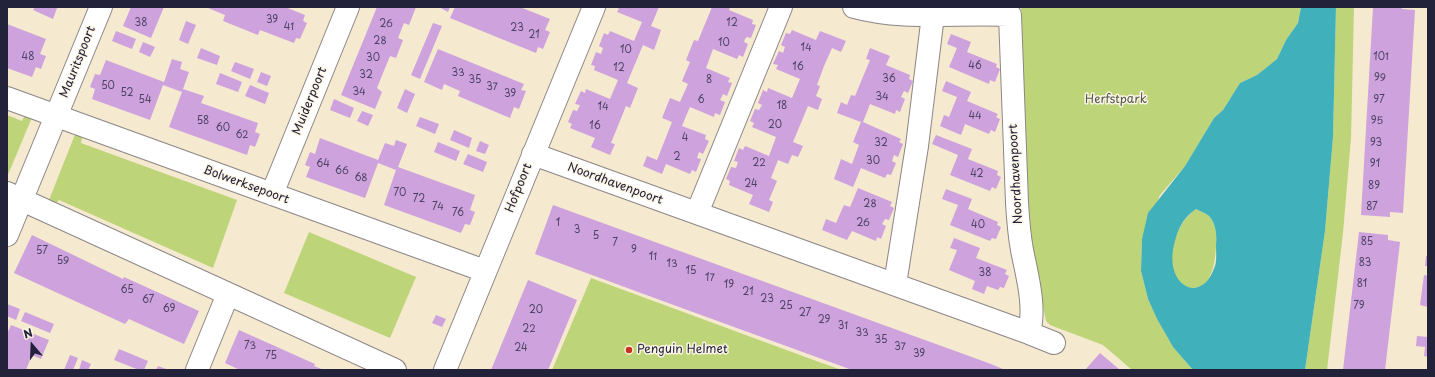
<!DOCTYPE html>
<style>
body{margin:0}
#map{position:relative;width:1435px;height:377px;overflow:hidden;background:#f5e9d0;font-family:"Playpen Sans",sans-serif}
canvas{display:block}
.frame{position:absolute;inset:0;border:8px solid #22223b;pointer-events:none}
.north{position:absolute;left:12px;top:325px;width:40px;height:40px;-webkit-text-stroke:3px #fcf5e5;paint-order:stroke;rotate:341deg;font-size:11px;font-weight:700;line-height:16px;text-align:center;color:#22223b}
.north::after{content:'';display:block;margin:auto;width:14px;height:18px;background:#22223b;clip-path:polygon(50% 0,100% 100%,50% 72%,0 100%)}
</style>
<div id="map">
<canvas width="1435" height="377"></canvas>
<div class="frame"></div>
<div class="north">N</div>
</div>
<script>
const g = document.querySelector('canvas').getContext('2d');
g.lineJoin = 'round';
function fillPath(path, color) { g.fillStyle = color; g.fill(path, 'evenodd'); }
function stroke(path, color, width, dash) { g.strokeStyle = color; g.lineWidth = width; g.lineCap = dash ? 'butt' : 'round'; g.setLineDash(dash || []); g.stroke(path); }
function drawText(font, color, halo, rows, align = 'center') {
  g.font = font + ' "Playpen Sans",sans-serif'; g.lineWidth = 3; g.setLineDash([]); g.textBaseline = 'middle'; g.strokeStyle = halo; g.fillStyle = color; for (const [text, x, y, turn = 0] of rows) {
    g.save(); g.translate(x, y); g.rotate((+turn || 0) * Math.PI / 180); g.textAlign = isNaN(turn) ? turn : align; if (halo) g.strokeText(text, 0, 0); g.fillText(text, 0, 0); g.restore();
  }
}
const green = new Path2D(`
 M1021,7H1301L1298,23L1286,40L1277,59L1257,75L1240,83L1223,110L1214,118L1185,166L1160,195L1142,239L1141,271L1148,299L1157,319L1173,347L1193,370H1132L1103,345L1050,325L1046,321L1028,238L1023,118Z
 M1336,7H1354L1351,138L1343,233L1327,370H1305L1325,231L1333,137Z
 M27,111L33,115L7,177V115L22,121Z
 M76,132L83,134L81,143L237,200L213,268L59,200L53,207L47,205Z
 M1196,209C1199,211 1206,213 1209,216C1216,223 1217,236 1216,245C1215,262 1213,290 1189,288C1185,287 1179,283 1177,280C1164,257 1176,223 1196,209Z
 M309,232L416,277L390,338L284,293Z
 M591,278L819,362L842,370H552Z`);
const water = new Path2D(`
 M1301,7H1336L1333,137L1325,231L1305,370H1193L1173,347L1157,319L1148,299L1141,271L1142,239L1148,213L1185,166L1214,118L1223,110L1240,83L1257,75L1277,59L1286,40L1298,23ZM1196,209C1199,211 1206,213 1209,216C1216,223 1217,236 1216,245C1216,252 1217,260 1215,266C1202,305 1167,287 1173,250C1176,233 1181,219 1196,209Z`);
const building = new Path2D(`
 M35,7H55L57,8L53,19L33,10Z
 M131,7H164L151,38L123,26Z
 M208,7H285L305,15L303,21L307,23L300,39L296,38L294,43L260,30L258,35L223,21L225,15L208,8Z
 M377,7H416L409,25L404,23L398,38L403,40L396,58L390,56L383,73L377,88L382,92L375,109L341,95Z
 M439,7H450L448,12Z
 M455,7H520L550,19L545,30L550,32L543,49L538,47L536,53L450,18Z
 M616,7H659L651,26L661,30L654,50L643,45L627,83L638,88L630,108L626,106L611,143L615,144L610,155L591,147L595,138L570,128L572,124L568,122L573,110L577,111L580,105L575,104L581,91L585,93L586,89L610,99L618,80L594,70L595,66L591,65L596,52L601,54L603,48L599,46L604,33L608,35L610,31L634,41L642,22L617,12L619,9Z
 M712,7H730L729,10L753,20L752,24L756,25L751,38L747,37L745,39L744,42L748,44L743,57L739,55L737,59L713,49L706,68L730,78L728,82L732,83L727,96L723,94L720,100L725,102L720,115L715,113L714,117L690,107L686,116L682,126L706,135L705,139L709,141L703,154L699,152L697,158L701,159L696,172L692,170L690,174L666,164L662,174L643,166L647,156L657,160L672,122L662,118L670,98L680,102L688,84L682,81L690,62L686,60L694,40L698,41Z
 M1373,7H1402V9L1415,10L1403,213L1390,212V217L1361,215Z
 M186,21L196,25L188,44L179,40Z
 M433,23L442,26L420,79L411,75Z
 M7,24L46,39L40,54L46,56L41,69L36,67L32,77L7,68Z
 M792,30L816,40L820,31L846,41L841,52L832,48L824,66L817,85L820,86L816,96L822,99L818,110L808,106L793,142L803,146L798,157L792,155L788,164L778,160L771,178L777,181L769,200L773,202L769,212L749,204L753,195L729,185L730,181L726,179L731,167L736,168L738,162L734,161L739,148L743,150L745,146L769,156L776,137L752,127L754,123L750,121L755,109L759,110L762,105L758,103L763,90L767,92L768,88L792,98L800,79L776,69L778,65L773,64L779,51L783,53L785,47L781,45L786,33L790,34Z
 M116,31L136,39L132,49L112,41Z
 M951,34L971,42L967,52L997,64L996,67L1000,69L995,82L990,80L989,84L949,67L957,48L947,44Z
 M143,42L155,47L150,57L139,52Z
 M201,48L220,56L217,65L197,58Z
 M870,48L890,56L886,65L910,75L909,79L913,81L908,93L904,91L901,97L905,99L900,112L896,110L895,114L870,104L863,122L901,139L899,142L903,144L898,157L894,155L892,161L896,163L891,175L887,174L885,178L861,168L853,187L834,179L841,159L852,164L859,145L853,142L861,122L837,113L841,102L847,105L851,95L855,96L870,60L866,59Z
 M438,49L524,84L521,90L526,91L519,109L514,107L510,118L458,96L460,91L444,84L442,90L424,82Z
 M172,59L182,62L180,69L189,72L183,89L204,96L201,103L258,123L255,132L260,134L255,147L250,145L247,155L169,127L182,92L163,85L150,120L92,99L95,89L90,87L95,74L100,75L106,60L164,82Z
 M235,62L254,69L250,79L231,71Z
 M261,72L271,76L267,86L257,82Z
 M220,73L242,82L238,92L216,84Z
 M946,81L971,92L967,101L998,114L996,117L1000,119L995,132L991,130L989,134L965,124L961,135L940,126L944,115L949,117L957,97L942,91Z
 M250,85L269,93L265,104L245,96Z
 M405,89L415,94L407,113L397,108Z
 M334,99L354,108L350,118L330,110Z
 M362,111L373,115L368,126L357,121Z
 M420,117L439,124L435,134L416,126Z
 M454,130L472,138L469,148L450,140Z
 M936,135L972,149L968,159L998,171L997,175L1001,177L996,189L992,187L990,191L950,175L958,155L932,144Z
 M320,138L378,160L385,143L394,146L396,140L407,144L398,167L475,195L470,210L475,212L470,225L465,224L461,233L384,205L396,170L378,163L365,198L306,177L310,167L305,165L310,152L315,154Z
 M480,141L489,145L485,154L476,151Z
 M438,142L460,151L456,161L434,152Z
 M468,154L487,162L483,172L463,164Z
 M858,188L892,202L890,206L894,208L889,220L885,219L882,224L886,226L881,239L877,237L876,241L852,231L847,240L822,230L826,219L836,223L844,205L850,207Z
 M946,189L972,199L968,209L998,222L997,225L1001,227L996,239L992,238L990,241L950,225L958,205L942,199Z
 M553,205L991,364L1005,370H852L649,296L535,254Z
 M1359,232L1388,235V240L1400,242L1385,370H1343Z
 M32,235L123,279L124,277L199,311L184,344L129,319L125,324L14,273Z
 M954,238L980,248L976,258L1007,270L1005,274L1009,276L1004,288L1000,287L998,290L987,286L984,294L972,289L975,281L949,270L957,250L950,248Z
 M1426,256H1428V266H1425Z
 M1424,275L1428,276V307L1420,305Z
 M528,280L577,300L548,370H491Z
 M7,304L20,309L16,320L7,316Z
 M25,312L54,324L50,333L21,321Z
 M436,315L446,319L442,327L432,323Z
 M11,325L49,340L41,359L32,355L26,370H7V334Z
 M239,330L315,364L314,366L324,370H240L225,363Z
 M1417,336L1428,337V357L1424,356L1425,347L1416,346Z
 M119,349L148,361L144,370H139L114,360Z
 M1100,353L1120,370H1085Z
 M70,355L78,358L73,370H64Z
 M82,360L91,364L88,370H79Z
 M158,366L169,370H156Z`);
const minor = new Path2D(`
 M854,7C905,21 958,12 1010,15L1017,203C1018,219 1019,234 1022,250C1027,276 1036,306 1029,333
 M7,98L485,271
 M533,154L1029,333L1054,343
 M7,193L395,370
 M272,194L348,7
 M697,213L781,7
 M7,235L101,7
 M895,284L917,146L933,15
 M197,370L228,294
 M445,370L594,7`);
const markers = [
 [629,350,4,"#c8321e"]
];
const numberNames = [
 ["39",272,20],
 ["38",141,23],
 ["12",732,23],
 ["26",386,24],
 ["41",289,27],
 ["23",517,28],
 ["21",534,35],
 ["28",380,41],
 ["10",724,43],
 ["14",806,48],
 ["10",626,50],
 ["48",28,57],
 ["101",1381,57],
 ["30",373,58],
 ["46",975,66],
 ["16",798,67],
 ["12",619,68],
 ["33",458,73],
 ["32",366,75],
 ["99",1380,78],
 ["36",889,79],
 ["35",475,80],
 ["8",709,80],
 ["50",108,86],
 ["37",492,87],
 ["34",359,92],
 ["52",127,93],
 ["39",510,94],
 ["34",882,97],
 ["54",145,100],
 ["6",701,100],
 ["97",1379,100],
 ["18",782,106],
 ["14",603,107],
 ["44",975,116],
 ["58",203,121],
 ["95",1377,121],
 ["20",775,125],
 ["16",595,126],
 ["60",223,128],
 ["62",242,135],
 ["4",685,138],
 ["32",881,143],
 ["93",1376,143],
 ["2",677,157],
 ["30",873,161],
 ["22",759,163],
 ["64",323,164],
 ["91",1375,164],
 ["66",342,171],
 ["42",977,174],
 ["68",361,178],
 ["24",751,184],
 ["89",1374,186],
 ["70",400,193],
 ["72",419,199],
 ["28",870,204],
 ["74",438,207],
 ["87",1372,207],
 ["76",458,213],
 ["1",558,223],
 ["26",863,223],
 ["40",978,225],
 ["3",577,230],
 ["5",596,236],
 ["85",1367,242],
 ["7",615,243],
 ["9",634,250],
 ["57",42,251],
 ["11",653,257],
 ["59",63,261],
 ["83",1365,263],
 ["13",672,264],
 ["15",691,271],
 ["38",985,273],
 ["17",710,278],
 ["81",1362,284],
 ["19",729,285],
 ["65",127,290],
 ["21",748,292],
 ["23",767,299],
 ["67",148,300],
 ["25",786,306],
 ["79",1359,306],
 ["69",169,309],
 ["20",536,310],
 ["27",805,313],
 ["29",824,320],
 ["31",843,326],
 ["22",529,329],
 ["33",862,333],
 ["35",881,340],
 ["73",250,346],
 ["37",900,347],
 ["24",521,348],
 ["39",919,354],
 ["75",271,356]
];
const streetNames = [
 ["Mauritspoort",78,62,-68],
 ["Muiderpoort",310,101,-68],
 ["Noordhavenpoort",1016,174,-93],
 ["Noordhavenpoort",615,184,20],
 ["Bolwerksepoort",246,185,20],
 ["Hofpoort",519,188,-68]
];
const parkNames = [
 ["Herfstpark",1116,100]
];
const poiNames = [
 ["Penguin Helmet",637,350]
];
fillPath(green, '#bed478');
fillPath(water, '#40b0bb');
fillPath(building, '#cda2dd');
stroke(minor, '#8c8686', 24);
stroke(minor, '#fff', 22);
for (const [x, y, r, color] of markers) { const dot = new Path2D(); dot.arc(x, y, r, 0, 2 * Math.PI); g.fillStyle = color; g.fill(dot); stroke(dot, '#fcf5e5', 1.5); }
drawText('10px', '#4d4264', null, numberNames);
drawText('12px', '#22223b', '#fcf5e5', streetNames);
drawText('12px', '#51574d', '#fcf5e5', parkNames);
drawText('12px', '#22223b', '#fcf5e5', poiNames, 'left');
</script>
